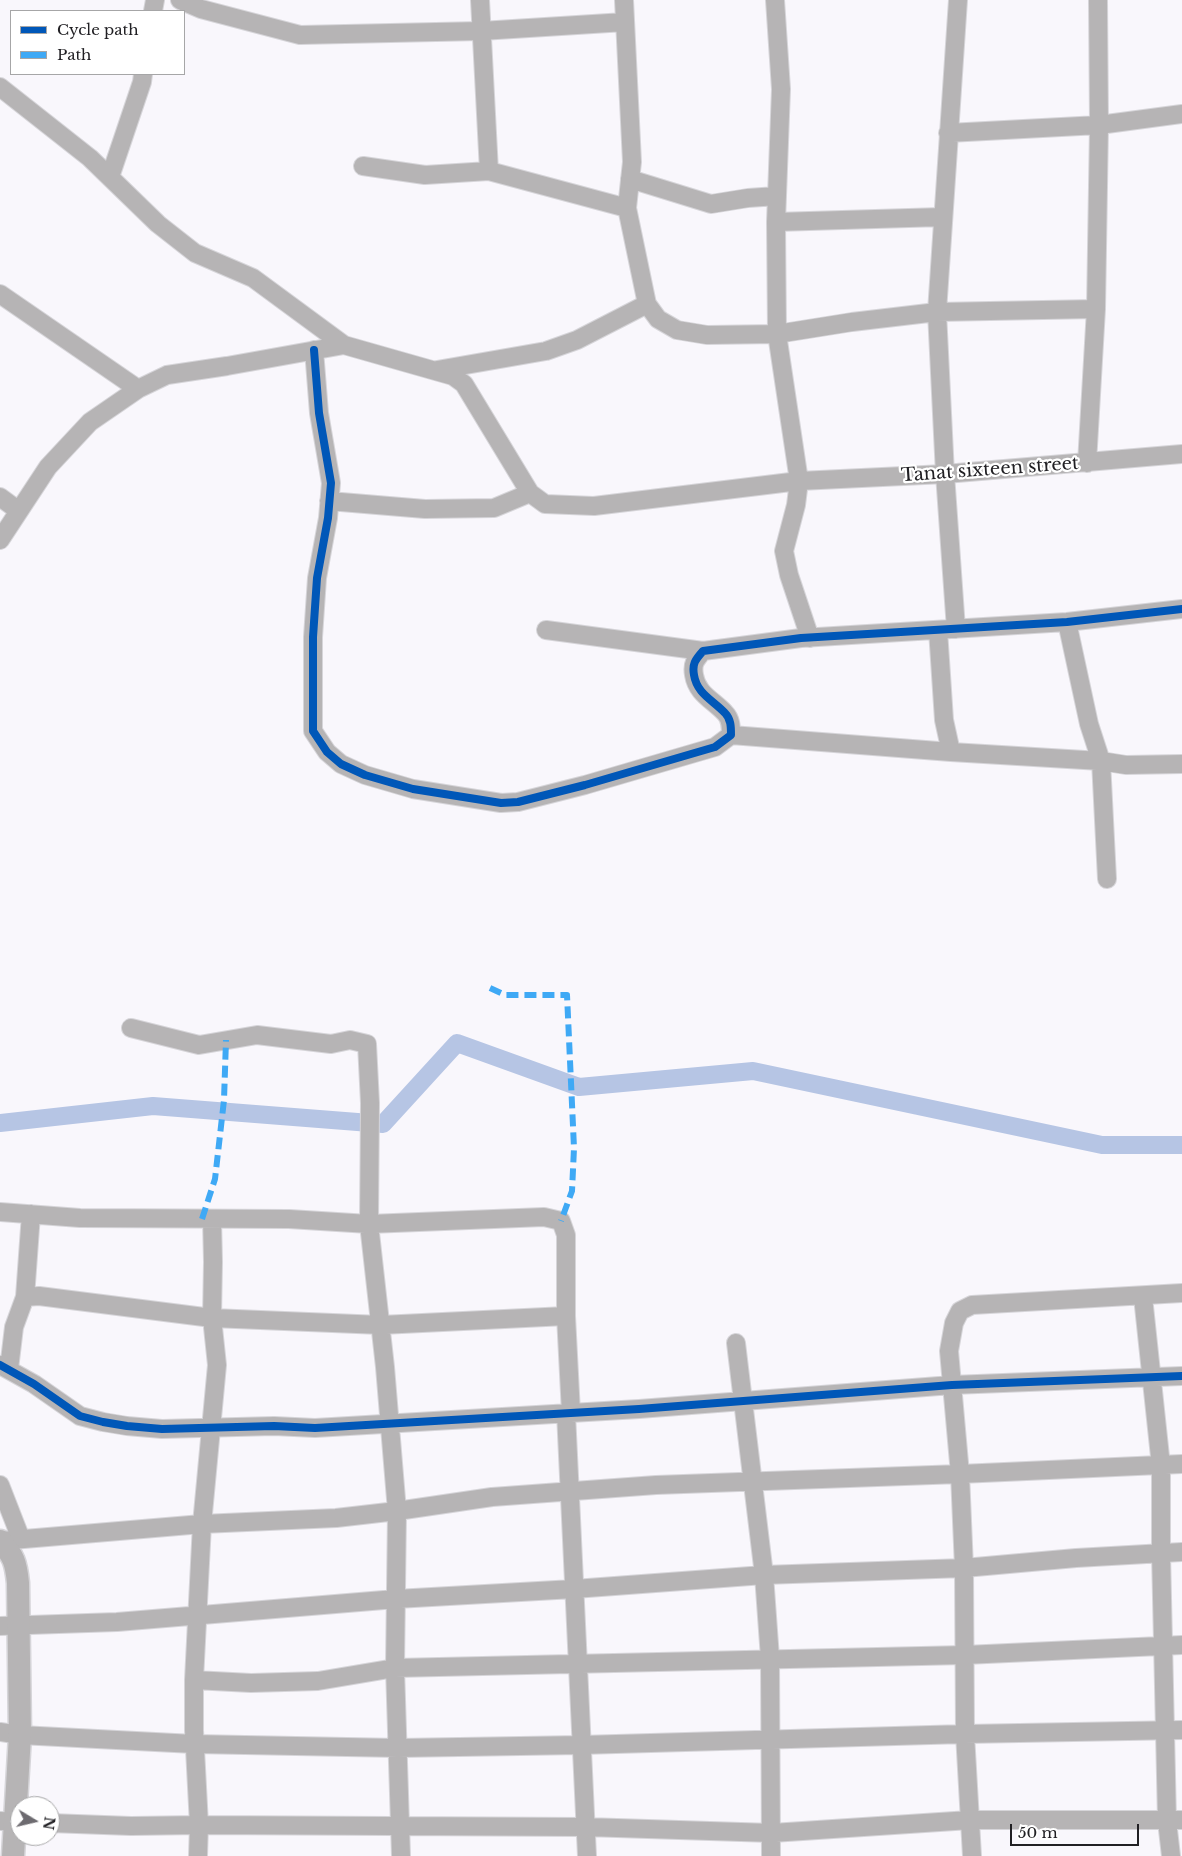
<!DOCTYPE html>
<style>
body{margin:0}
#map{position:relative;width:1182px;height:1856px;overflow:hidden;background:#f9f7fc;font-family:"Libre Baskerville",serif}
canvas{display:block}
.legend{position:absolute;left:10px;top:10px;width:175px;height:65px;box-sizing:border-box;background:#fff;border:1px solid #a6a6a7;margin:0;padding:6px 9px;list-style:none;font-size:15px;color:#212024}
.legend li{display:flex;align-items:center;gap:10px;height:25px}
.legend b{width:25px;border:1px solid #a6a6a7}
.north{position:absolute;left:10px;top:1796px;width:50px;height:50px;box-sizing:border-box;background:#fff;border:1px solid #a6a6a7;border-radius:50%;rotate:99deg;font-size:14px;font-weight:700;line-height:20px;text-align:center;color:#212024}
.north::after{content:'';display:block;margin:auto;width:18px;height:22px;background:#6d6b70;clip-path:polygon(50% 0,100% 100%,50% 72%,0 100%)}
.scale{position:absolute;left:1010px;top:1824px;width:129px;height:22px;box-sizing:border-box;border:2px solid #212024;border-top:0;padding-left:6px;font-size:15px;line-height:18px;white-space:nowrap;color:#212024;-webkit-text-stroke:4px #fff;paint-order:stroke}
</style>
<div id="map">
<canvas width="1182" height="1856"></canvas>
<ul class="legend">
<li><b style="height:6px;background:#0057b8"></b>Cycle path</li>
<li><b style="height:6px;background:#3fa9f5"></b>Path</li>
</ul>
<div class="north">N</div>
<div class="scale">50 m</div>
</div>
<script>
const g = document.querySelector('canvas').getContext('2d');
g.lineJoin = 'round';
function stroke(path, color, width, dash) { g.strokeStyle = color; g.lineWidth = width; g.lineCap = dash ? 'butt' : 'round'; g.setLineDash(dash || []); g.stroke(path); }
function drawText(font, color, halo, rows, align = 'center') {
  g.font = font + ' "Libre Baskerville",serif'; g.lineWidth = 4.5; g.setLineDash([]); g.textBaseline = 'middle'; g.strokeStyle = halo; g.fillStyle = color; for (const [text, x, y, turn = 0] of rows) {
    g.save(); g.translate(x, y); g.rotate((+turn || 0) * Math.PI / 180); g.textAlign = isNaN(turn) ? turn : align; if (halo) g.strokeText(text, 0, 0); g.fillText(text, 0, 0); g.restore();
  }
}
const canal = new Path2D(`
 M0,1123L153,1106L383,1124L457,1043L579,1087L753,1071L1102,1145H1182`);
const minor = new Path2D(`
 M180,0L201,9L300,35L481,31L625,22
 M480,0L489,171
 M624,0L632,162L627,208L647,304L658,319L677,330L707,335L777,334L852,322L937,312L1096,309
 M775,0L781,89L776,222L777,334L799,481L796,505L784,551L789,575L810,638
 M153,11L155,0
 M0,87L90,158L158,224L195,253L253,278L344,345L453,376L464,384L530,493L545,504L594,506L799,481L945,474L1182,454
 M948,133L1099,125L1182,114
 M363,166L425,175L489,171L627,208
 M110,177L142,82L143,74
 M630,179L711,204L748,198L777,196
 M776,222L942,217
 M0,294L138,389
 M314,350L319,413L331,483L328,518L317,578L313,637V731L327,752L341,764L365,775L413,789L501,803L518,802L585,785L715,747L731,735C731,727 731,719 725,713C713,700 697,694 694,675C692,664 695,660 703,651L801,638L1067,622L1182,609
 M437,370L546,351L577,340L647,304
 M1087,463L1096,309L1099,125L1098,0
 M0,497L19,511
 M329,501L425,509L494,508L530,493
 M0,540L48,467L90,422L138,389L167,375L227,366L344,345
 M1067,622L1089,724L1101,761L1107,879
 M956,629L945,474L937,312L958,0
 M546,630L703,651
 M938,630L944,720L951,752
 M731,735L951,752L1101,761L1126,765L1182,764
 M131,1028L199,1045L257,1035L331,1044L350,1040L367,1044L370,1103L369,1224L385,1367L397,1511L395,1668L401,1856
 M0,1212L80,1218L289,1219L369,1224L544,1217L561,1221L566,1235V1316L571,1413
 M25,1297L31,1214
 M1143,1297L1161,1466V1553L1165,1731L1167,1821L1171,1856
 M736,1343L764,1575L964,1568L1076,1558L1182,1552
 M0,1365L34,1384L80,1416L103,1422L127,1426L162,1429L274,1426L315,1428L639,1409L952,1385L1182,1376
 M9,1369L14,1327L25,1297L39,1296L212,1318L381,1325L566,1316
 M566,1413L587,1856
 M0,1485L21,1539
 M0,1541L202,1524L336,1518L397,1511L492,1497L656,1485L960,1474L1182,1464
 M0,1626L117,1622L396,1599L574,1589L764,1575L770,1658L771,1856
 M194,1680L251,1683L318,1681L395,1668L965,1655L1182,1645
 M0,1732L20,1735L194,1744L398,1748L581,1745L965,1734L1182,1730
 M0,1821L20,1822
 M50,1823L131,1826L199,1825L586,1827L772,1833L970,1820H1182
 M198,1856L199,1825L194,1730V1680L202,1524L217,1365L212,1318L213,1262L212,1219
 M972,1856L965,1734L964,1568L960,1474L949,1351L954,1323L960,1311L972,1305L1182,1293`);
const tertiary = new Path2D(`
 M0,1541C14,1556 16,1563 18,1583L20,1735L13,1856`);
const quiet = new Path2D(`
 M490,988L505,995H567L574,1148L572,1191L561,1221
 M202,1219L215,1179L224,1100L226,1040`);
const cycleway = new Path2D(`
 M314,350L319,413L331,483L328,518L317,578L313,637V731L327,752L341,764L365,775L413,789L501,803L518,802L585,785L715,747L731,735C731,727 731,719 725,713C713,700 697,694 694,675C692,664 695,660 703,651L801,638L1067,622L1182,609
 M0,1365L34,1384L80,1416L103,1422L127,1426L162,1429L274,1426L315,1428L639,1409L952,1385L1182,1376`);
const streetNames = [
 ["Tanat sixteen street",990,470,-4]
];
stroke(canal, '#b6c5e4', 18);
stroke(minor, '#d6d5d9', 20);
stroke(tertiary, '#d6d5d9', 25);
stroke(minor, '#b6b4b5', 18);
stroke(tertiary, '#b6b4b5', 22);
stroke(quiet, '#3fa9f5', 6, [12, 6]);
stroke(cycleway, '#0057b8', 8);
drawText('18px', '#212024', '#fff', streetNames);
</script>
